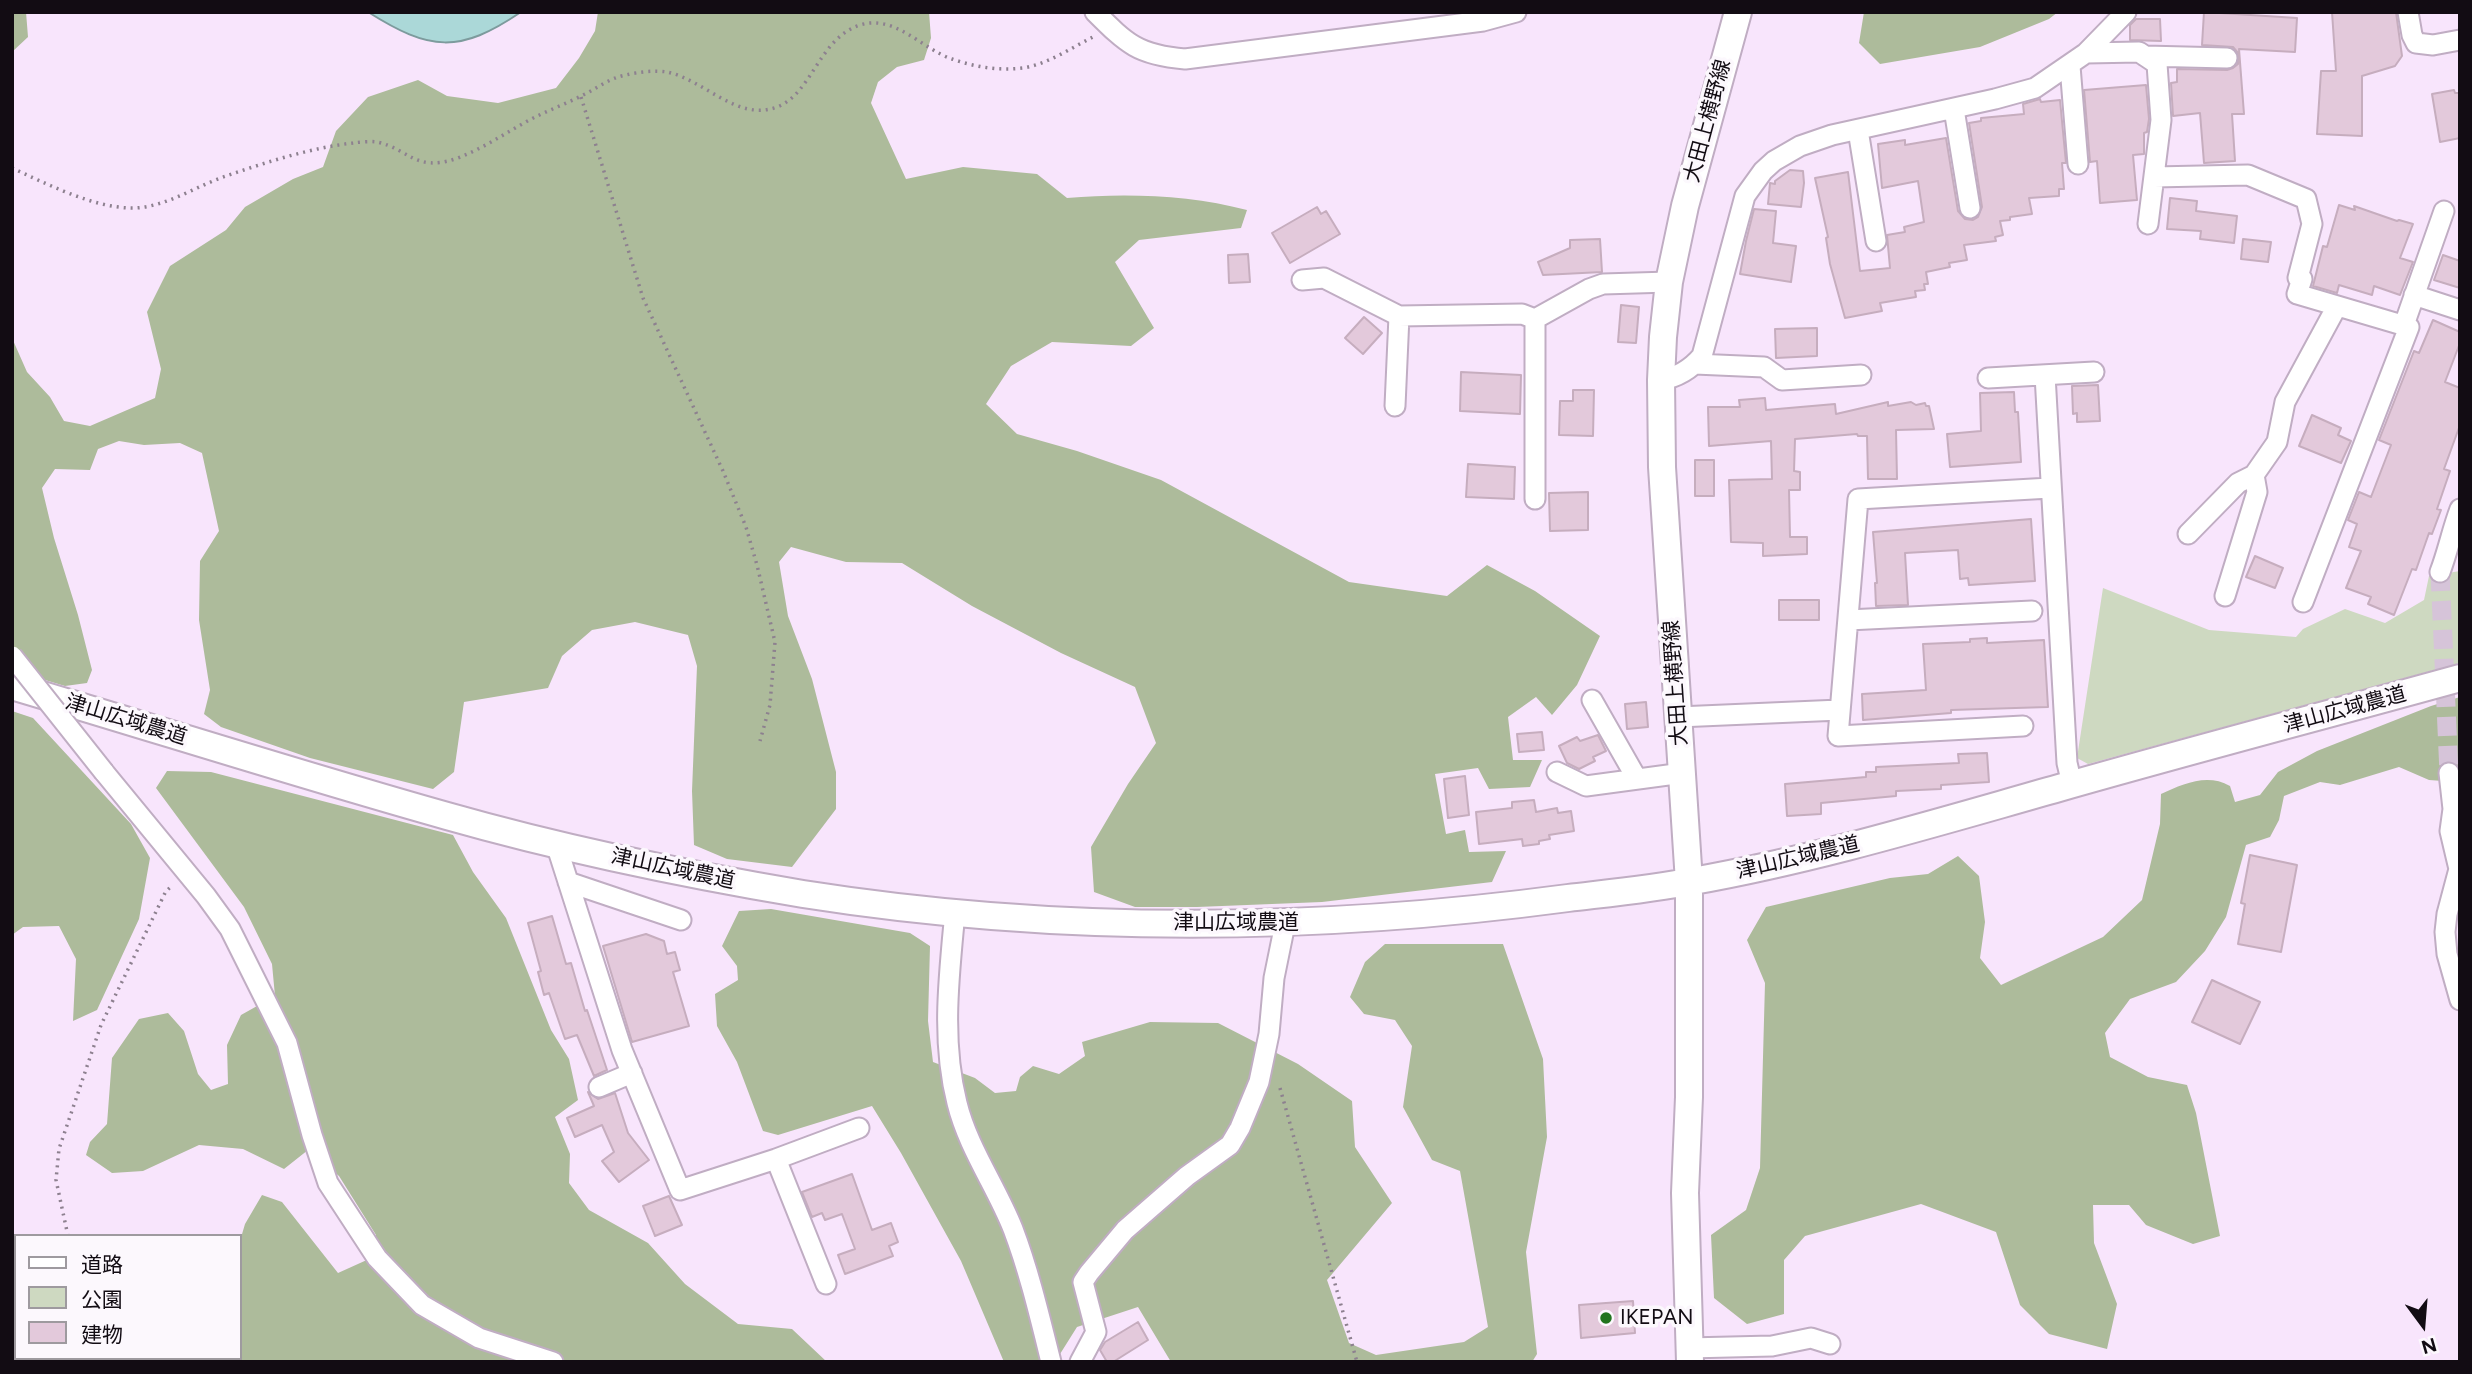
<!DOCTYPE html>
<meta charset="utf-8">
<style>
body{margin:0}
#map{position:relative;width:2472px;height:1374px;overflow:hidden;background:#f8e5fc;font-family:Figtree,"Noto Sans JP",sans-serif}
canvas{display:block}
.frame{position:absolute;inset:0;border:14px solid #120c13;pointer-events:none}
.legend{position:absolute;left:14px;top:1234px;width:228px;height:126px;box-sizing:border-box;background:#fcf8fd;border:2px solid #9e9a9f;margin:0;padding:9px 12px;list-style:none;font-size:21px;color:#120c13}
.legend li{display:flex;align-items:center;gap:14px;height:35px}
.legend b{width:35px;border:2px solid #9e9a9f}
.north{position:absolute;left:2388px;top:1290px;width:70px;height:70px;-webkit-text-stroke:5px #fcf8fd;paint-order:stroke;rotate:164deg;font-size:19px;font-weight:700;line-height:28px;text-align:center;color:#120c13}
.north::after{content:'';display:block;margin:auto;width:24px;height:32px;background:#120c13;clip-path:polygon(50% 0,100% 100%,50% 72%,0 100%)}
</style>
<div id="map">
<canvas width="2472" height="1374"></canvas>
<div class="frame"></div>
<ul class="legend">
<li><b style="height:9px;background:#fff"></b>道路</li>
<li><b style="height:19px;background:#ced9c1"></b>公園</li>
<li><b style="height:19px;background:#e3c9db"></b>建物</li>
</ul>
<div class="north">N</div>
</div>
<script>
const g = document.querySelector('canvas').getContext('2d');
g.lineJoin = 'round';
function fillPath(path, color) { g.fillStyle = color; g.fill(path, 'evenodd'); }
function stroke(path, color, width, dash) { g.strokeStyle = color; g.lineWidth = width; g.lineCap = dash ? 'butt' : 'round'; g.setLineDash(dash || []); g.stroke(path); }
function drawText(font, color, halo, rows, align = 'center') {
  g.font = font + ' Figtree,"Noto Sans JP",sans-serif'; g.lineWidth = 7; g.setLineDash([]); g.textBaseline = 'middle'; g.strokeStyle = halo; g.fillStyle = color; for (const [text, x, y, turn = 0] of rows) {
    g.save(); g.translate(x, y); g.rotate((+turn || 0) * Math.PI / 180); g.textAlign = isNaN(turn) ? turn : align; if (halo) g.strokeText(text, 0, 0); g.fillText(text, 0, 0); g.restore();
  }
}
const green = new Path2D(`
 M2460,571V663L2088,764L2077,758L2103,588L2209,630L2296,637L2303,629L2345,609L2385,623L2424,600L2429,576Z`);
const forest = new Path2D(`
 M12,12H26L28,37L12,52Z
 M598,12H929L931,38L924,60L897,67L878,82L871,103L906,179L963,167L1037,174L1067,198C1127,193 1189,195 1247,210L1241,228L1139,240L1115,262L1154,328L1131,346L1052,342L1011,366L986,404L1017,434L1077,451L1161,480L1349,582L1447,596L1487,565L1535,591L1600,636L1577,685L1552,715L1536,697L1508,717L1513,760H1542L1530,787L1489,789L1478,768L1435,774L1446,834L1465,830L1469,852L1506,851L1492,882L1322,902L1197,907H1135L1094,892L1091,847L1128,784L1156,743L1135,687L1061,653L972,606L902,563L846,562L791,547L779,562L788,616L812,679L836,772V809L792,867L727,859L694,845L692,791L697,666L688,635L635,622L592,630L562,656L548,688L464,702L454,772L433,789L310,758L221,727L204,714L210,690L199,620L200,561L219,531L202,453L180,443L144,445L119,441L98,449L90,470L55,469L42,488L54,538L78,615L92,670L87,683L65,686L12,670V338L27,372L50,397L64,421L90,426L155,398L161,369L147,312L170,266L226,230L245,207L293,179L323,167L336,131L368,97L418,80L447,96L498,103L556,88L579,58L595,31Z
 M1864,12H2058L2049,19L1980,47L1880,64L1859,43Z
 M2460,697V786L2457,782L2429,780L2399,767L2340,785L2320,782L2284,796L2279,820L2270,837L2246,845L2226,917L2205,951L2176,982L2130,999L2105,1033L2110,1057L2148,1077L2187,1085L2196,1113L2220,1236L2193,1244L2146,1225L2129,1205H2093L2094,1243L2117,1304L2107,1349L2049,1334L2020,1305L1996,1232L1921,1204L1805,1236L1784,1260V1314L1747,1324L1714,1298L1711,1235L1746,1210L1760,1168L1765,983L1747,940L1766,907L1890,878L1928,874L1958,856L1979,876L1985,922L1980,958L2001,985L2103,937L2142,900L2160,824L2161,794C2183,784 2207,773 2230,786L2235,802L2260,795L2278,772L2317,751L2431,706Z
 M12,711L33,718L131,824L150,858L139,919L97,1010L73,1021L76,959L59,926L23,927L12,935Z
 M167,771L211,772L453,835L473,872L506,918L551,1030L569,1059L578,1100L555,1117L570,1154L569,1183L589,1210L648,1243L685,1284L738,1324L792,1329L827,1362H12V1258L16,1259V1358H240V1241L245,1224L262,1195L282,1202L338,1273L369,1259L376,1235L339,1176L308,1150L284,1169L243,1149L199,1145L143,1171L112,1173L86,1155L90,1142L107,1124L112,1058L139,1019L168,1013L184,1031L198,1074L211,1090L228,1084L227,1045L241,1015L275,996L272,964L244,907L156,788Z
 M771,909L910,933L930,946L928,1021L933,1062L975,1078L995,1093L1016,1091L1020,1077L1033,1066L1059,1074L1085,1056L1082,1042L1150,1022L1218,1023L1298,1064L1352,1101L1355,1147L1392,1203L1327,1280L1349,1343L1376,1355L1464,1342L1488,1327L1460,1171L1432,1160L1403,1107L1412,1046L1395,1020L1364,1014L1350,997L1365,962L1385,944H1503L1543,1059L1547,1137L1526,1252L1537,1354L1532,1362H1171L1138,1307L1077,1327L1055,1362H1004L961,1261L901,1153L872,1106L778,1135L763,1131L737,1062L717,1026L715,994L738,980L737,966L722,946L739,911Z`);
const water = new Path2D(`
 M368,12H521C459,54 430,51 368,12Z`);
const building = new Path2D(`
 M2204,12L2297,18L2295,52L2239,49L2244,114H2232L2235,161L2204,163L2200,113L2173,116L2171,83L2177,82V69L2227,70L2233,68L2238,64V53L2233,47L2202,45Z
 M2332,12H2396L2402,56L2395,66L2362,76V136L2317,134L2321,71H2336Z
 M2136,19H2160L2161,41L2130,40V25Z
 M2146,85L2149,119L2147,132L2144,133V154L2133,155L2137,200L2100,203L2097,161L2090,162L2084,90Z
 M2454,90L2455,93H2460V138L2440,142L2432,94Z
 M2040,99L2041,102L2060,100L2066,163H2062L2064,189H2059V196L2029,198L2032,214L2010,217V220L2000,221L2003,235L1995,237L1996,241L1964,245L1967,260L1949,263L1950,267L1926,272L1928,284H1924L1925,290L1915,291L1916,297L1880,303L1882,311L1845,318L1830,264L1826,238L1828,237L1815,178L1848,172L1860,271L1890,268L1887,235L1905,232L1904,227L1924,222L1918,181L1882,188L1878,144L1905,140V145L1946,138L1958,211L1965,219L1973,220L1978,217L1982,207L1969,123L1981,121V118L2024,114L2023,104Z
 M1790,170L1803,171L1804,183L1801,207L1768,204L1770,183L1775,184V181Z
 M2170,198L2197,201L2196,211L2237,216L2234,243L2200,239L2201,231L2167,229Z
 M2339,205L2355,210L2354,206L2397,221L2399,220L2413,224L2400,258L2413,262L2400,295L2374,286L2372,295L2339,285L2337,293L2313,286L2323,246L2327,247Z
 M1317,207L1321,214L1326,211L1340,234L1290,263L1272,233Z
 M1754,209L1776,211L1773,243L1796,246L1791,282L1740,274L1746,241Z
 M1600,239L1602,272L1543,275L1538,262L1570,248V240Z
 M2243,239L2271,242L2268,262L2241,259Z
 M1248,254L1250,282L1229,283L1228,255Z
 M2443,255L2460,261V288L2434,280Z
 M1621,305L1639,307L1636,343L1618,342Z
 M1364,317L1382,333L1363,354L1345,338Z
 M2433,320L2460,332V343L2445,382L2460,388V425L2444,469L2450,471L2437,509L2441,510L2432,534L2429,533L2416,570L2412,569L2394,615L2368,604L2371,597L2346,588L2361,551L2349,547L2357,524L2348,520L2359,492L2371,497L2391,445L2379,440L2414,351L2419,353Z
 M1817,328V356L1776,358L1775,329Z
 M1461,372L1521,375L1520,414L1460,411Z
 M2098,385L2100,421L2077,422V413L2073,414L2072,386Z
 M1573,390H1594L1593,436L1559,435L1560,401H1573Z
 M2014,392L2015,412H2018L2021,462L1950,467L1947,434L1981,431L1980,393Z
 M1765,398L1766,410L1835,404L1836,414L1888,402V406L1911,402L1916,405L1925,403L1926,406H1929L1934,429L1896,430L1897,479H1868L1867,436H1858L1857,434L1795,439L1794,471L1800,472V490H1789L1790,537H1807V554L1763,556V543L1731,542L1729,480L1772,479L1771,441L1709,446L1708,407H1740L1739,400Z
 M2312,415L2341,428L2338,435L2351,441L2341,463L2299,446Z
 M1695,460H1714V496H1695Z
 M1468,464L1515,467L1514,499L1466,497Z
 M1588,492V530L1550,531L1549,493Z
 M2031,519L2035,581L1969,585L1968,578L1960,579L1958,550L1905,553L1908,605L1876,606L1875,583H1877L1873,532Z
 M2255,556L2283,568L2275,588L2246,577Z
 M1779,600H1819V620H1779Z
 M1987,638V643L2044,640L2048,707L1951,710V713L1863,720L1862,694L1926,690L1923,644L1970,642V639Z
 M1646,702L1648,727L1627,729L1625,704Z
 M1542,732L1544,750L1519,752L1517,734Z
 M1598,735L1606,751L1593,757L1595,761L1579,769L1567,763L1559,746L1577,737L1580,741Z
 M1987,753L1989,782L1941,785V789L1896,791V796L1821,803V814L1787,816L1785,784L1866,777V772H1876V767L1959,763L1958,754Z
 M1465,776L1469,815L1448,818L1444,779Z
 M1534,800L1536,812L1557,808L1558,813L1571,811L1574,831L1549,835L1550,839L1539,841V844L1523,846L1522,839L1479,844L1476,812L1512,808V802Z
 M2250,855L2297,865L2281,952L2238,944L2245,904L2241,903Z
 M552,916L566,964L571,963L585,1011L587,1010L607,1070L594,1076L577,1035L565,1039L549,993L544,995L538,972L541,971L528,923Z
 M646,934L664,941L667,954L675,952L680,970L673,972L689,1026L632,1042L603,946Z
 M2212,980L2260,1002L2240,1044L2192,1022Z
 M588,1092L598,1099L615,1093L628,1133L649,1160L619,1182L602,1161L614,1152L602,1125L575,1137L567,1118L594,1106Z
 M852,1174L872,1230L891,1223L898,1242L889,1246L893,1256L845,1274L838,1255L855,1249L842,1214L825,1220L822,1213L812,1217L802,1192Z
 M669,1196L682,1225L655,1236L643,1206Z
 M1633,1301L1635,1333L1581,1338L1579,1305Z
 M1138,1322L1148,1340L1113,1362H1107L1100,1350L1105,1342Z`);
const streetTunnel = new Path2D(`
 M2440,572L2449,773`);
const path = new Path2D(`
 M581,97L643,298L723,471L746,527L757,565L775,642L770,705L760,741
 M12,168C47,184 92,207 130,208C163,209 196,186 226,176C267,162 310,148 353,143C360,142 370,141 377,142C409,149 415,172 455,159C480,150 501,136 524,123C543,112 564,105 583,95C598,88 609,78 626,75C638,72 655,70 667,72C705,80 737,122 777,107C812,94 819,38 860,25C895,14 922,49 952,59C975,67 999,71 1023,68C1048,64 1071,48 1093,37
 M1280,1088L1357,1362
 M68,1236L56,1180L59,1149L101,1025L166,891L172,886
 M133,1358L136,1362`);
const street = new Path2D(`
 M1095,12C1127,44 1138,55 1185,59L1483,21L1516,12
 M2408,12L2412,35L2416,43L2433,45L2460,40
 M2086,53L2139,52L2157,64L2161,120L2148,224
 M2145,56L2227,58
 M2070,66L2078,164
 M1954,109L1970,208
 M1858,130L1876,241
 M2154,177L2248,175L2306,199L2312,224L2298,278L2302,279L2297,294L2409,327L2303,602
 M1302,280L1324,278L1399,316L1522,314L1535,319
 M2414,295L2460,310
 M1535,319L1589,289L1603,284L1669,282
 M2404,325L2444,211
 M1695,364L1764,367L1782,380L1861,375
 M2045,375L2067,763L2072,784
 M1988,378L2094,372
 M1661,380C1679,377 1691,369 1702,356L1745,196L1763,171L1774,161L1800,146L1832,135L1995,99L2035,88L2086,53L2126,12
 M1395,406L1399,316
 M1535,499V319
 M2188,534L2238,483L2254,475L2277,442L2285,402L2337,306
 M2440,572C2448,551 2452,530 2460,509
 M2225,596L2257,492L2254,475
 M1848,620L2032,611
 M1592,700L1637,779
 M1678,717L1840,710
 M2023,726L1838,736L1858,499L2050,488
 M104,772L206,896L230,929L287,1043L312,1135L328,1183L377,1258L422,1305L479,1338L553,1362
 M1557,772L1586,786L1683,773
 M2449,773L2453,809L2450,831L2459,869L2447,914L2445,932L2447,954L2460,1000
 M556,844L622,1050L680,1190L776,1159L859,1128
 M568,882L681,920
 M955,912C949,976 941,1040 957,1103C968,1148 996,1186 1013,1229C1029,1271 1040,1318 1051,1362
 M599,1087L632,1073
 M776,1159L826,1284
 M1688,1348L1772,1346L1811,1338L1830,1344
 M1080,1362L1096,1332L1083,1282L1089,1273L1125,1230L1187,1176L1230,1145L1240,1128L1259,1082L1269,1034L1274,978L1285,924`);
const secondary = new Path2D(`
 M12,686C157,729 301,775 447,816C563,849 684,874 803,894C1057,934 1314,932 1568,898C1610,893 1652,889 1693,881C1817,859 1938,822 2059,788C2192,750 2326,715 2460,678
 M1690,1362L1685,1193L1689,1097V882L1662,467L1661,380L1663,337L1669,282L1685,206L1738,12`);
const streetBridge = new Path2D(`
 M12,656L104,772`);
const markers = [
 [1606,1318,7,"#21741e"]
];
const streetNames = [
 ["大田上横野線",1708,121,-75],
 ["大田上横野線",1676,683,-94],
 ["津山広域農道",2345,710,-15],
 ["津山広域農道",126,720,17],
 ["津山広域農道",1798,858,-13],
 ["津山広域農道",673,869,12],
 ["津山広域農道",1236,923]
];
const poiNames = [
 ["IKEPAN",1620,1318]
];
fillPath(green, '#ced9c1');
fillPath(forest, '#adbb9b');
fillPath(water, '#abd8d8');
stroke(water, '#7d9b9d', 2);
fillPath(building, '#e3c9db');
stroke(building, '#c6adbe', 2);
stroke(streetTunnel, '#d6c4d9', 19, [19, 10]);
stroke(street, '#c0adc3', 23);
stroke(secondary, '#c0adc3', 30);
stroke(path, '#8d808f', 3.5, [2, 5]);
stroke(street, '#fff', 19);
stroke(secondary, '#fff', 26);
stroke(streetBridge, '#c0adc3', 23, []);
stroke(streetBridge, '#fff', 19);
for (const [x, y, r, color] of markers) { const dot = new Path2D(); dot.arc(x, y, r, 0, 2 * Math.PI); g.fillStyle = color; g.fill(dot); stroke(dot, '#fcf8fd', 2.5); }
drawText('21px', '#120c13', '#fcf8fd', streetNames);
drawText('21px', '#120c13', '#fcf8fd', poiNames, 'left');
</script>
